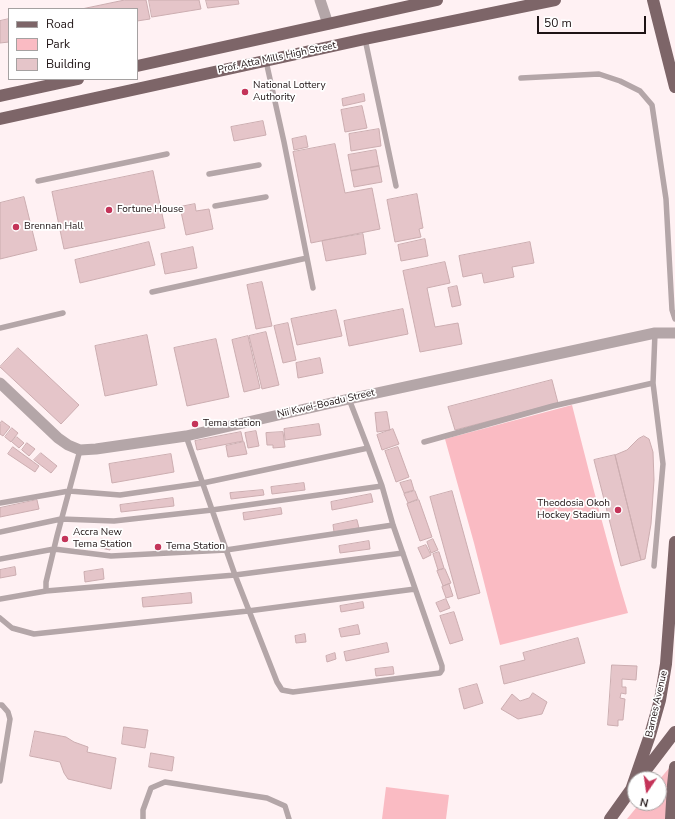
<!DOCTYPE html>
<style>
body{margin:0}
#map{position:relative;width:675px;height:819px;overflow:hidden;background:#fff1f3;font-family:"Nunito Sans",sans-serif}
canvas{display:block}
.legend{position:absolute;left:8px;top:8px;width:130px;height:72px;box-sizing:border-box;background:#fff;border:1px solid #a5a1a1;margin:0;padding:5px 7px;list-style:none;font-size:12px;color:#1e1314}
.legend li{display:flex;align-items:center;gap:8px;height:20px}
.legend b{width:20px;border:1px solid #a5a1a1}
.north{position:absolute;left:627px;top:771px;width:40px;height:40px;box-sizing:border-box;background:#fff;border:1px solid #a5a1a1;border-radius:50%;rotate:193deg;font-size:11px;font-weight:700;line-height:16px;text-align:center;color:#1e1314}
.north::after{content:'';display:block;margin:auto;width:14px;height:18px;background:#c43459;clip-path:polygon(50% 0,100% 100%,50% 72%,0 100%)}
.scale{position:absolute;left:537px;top:16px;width:109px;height:18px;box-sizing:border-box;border:2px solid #1e1314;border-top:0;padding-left:5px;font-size:12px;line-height:14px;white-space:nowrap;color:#1e1314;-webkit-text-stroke:3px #fff;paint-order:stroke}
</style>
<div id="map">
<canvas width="675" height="819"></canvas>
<ul class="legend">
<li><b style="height:5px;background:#7d6568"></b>Road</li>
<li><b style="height:11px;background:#fabbc3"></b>Park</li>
<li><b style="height:11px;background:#e5c5c9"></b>Building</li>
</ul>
<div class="north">N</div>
<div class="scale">50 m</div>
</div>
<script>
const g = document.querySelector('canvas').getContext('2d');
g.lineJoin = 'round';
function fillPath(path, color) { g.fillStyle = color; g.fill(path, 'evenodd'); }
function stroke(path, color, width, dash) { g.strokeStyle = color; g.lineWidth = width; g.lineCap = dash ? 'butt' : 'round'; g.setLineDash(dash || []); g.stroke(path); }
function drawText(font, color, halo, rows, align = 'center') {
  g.font = font + ' "Nunito Sans",sans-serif'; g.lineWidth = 3.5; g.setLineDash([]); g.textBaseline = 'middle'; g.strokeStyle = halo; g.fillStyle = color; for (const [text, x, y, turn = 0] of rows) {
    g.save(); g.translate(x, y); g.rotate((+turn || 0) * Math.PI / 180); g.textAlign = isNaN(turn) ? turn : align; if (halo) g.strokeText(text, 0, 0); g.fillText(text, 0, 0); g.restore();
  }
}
const green = new Path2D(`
 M572,405C590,475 607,544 628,613L500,645L474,543L445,439Z
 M670,767L666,819H627L640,803H659V780Z
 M386,787L449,795L446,819H382Z`);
const building = new Path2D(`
 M125,0H146L150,19L137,21V9H82Z
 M149,0H199L201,9L152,17Z
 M206,0H238L239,4L208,8Z
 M9,19V42L0,43V21Z
 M364,94L365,101L343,106L342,99Z
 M362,106L367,128L345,132L341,110Z
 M263,121L266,135L234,141L231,127Z
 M379,129L381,146L351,151L349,134Z
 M306,136L308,147L294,150L292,139Z
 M335,144L345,193L372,188L380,229L311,243L293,152Z
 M376,150L379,166L351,171L348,155Z
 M379,166L382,182L354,187L351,171Z
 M153,171L165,228L64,249L52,192Z
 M417,194L423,228L419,229L421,237L395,242L387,200Z
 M24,197L37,250L0,259V203Z
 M195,204L196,211L209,209L213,229L186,235L180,207Z
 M363,234L366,254L326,261L322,241Z
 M425,239L428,256L401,261L398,245Z
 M149,242L155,265L80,283L75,260Z
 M530,242L534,263L512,267L514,277L484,283L482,273L463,277L459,256Z
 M193,247L197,268L165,274L161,254Z
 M445,262L450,283L427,288L435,327L458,323L462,344L420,352L403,271Z
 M262,282L272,326L256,329L247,285Z
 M457,286L461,305L452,307L448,288Z
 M403,309L408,334L349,346L344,321Z
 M336,310L342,336L297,345L291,319Z
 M288,323L296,360L283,363L274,326Z
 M266,332L279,385L262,389L249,336Z
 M147,335L157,385L105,396L95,346Z
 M248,336L260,388L244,392L232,340Z
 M216,339L229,397L187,406L174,348Z
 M18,348L79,405L61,424L0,367Z
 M320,358L323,373L298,378L296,363Z
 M552,380L558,403L455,430L448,407Z
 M387,412L390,430L377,432L375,413Z
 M2,421L10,427L3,436L0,434V424Z
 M319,424L321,435L285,440L284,429Z
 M12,428L18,433L11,442L5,437Z
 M393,429L399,444L382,450L377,435Z
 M256,431L259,446L248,448L245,433Z
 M241,432L243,441L197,450L195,441Z
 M283,432L285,447L273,448V445H267L266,433Z
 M644,436L649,439L653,452L654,480L651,524L645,559L641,560L615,455L627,450L638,439Z
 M17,437L24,443L19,448L12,442Z
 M244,442L247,454L228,457L226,446Z
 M27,443L35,449L29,456L22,450Z
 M13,447L39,466L35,472L8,454Z
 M398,447L409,477L396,482L385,451Z
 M41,453L57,466L51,473L34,460Z
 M171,454L174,472L112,483L109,464Z
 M615,455L641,560L621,566L594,460Z
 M411,480L414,490L404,493L400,483Z
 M304,483L305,490L272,494L271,487Z
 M263,490L264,495L231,499L230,493Z
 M415,491L418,499L408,503L404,494Z
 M452,491L480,593L458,599L430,497Z
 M371,494L373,502L332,510L331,502Z
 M173,498L174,506L121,512L120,505Z
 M37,500L39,509L0,517V508Z
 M419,500L432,537L420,541L407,504Z
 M281,508L282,514L244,520L243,513Z
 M357,520L359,528L334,532L333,525Z
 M102,539L112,541L110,550L101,548Z
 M433,539L438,550L431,553L427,542Z
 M369,541L370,549L340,553L339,546Z
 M426,545L431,555L423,559L418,548Z
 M439,552L444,568L438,570L433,554Z
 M15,567L16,575L0,578V570Z
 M103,569L104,579L85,582L84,572Z
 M445,569L451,583L443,586L437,571Z
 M449,584L453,596L446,598L442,587Z
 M191,593L192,603L143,607L142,598Z
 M446,599L450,608L440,612L436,603Z
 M363,602L364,608L341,612L340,606Z
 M454,612L463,640L450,644L440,616Z
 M358,625L360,634L341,637L339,629Z
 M305,634L306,642L296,643L295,636Z
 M578,638L585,663L504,684L500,666L525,660L523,653Z
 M387,643L389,652L346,661L344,652Z
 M335,653L336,659L327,662L326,656Z
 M612,665L637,666L636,680L622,679V687H626V694L621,693L620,698L625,699L623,720H618V726L608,725Z
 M393,667L394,674L376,676L375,669Z
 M477,684L483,703L464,709L459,689Z
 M533,693L547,702L542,714L518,719L501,709L512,694L520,701L529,698Z
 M124,727L148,730L145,748L122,744Z
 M35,731L66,737L74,742L88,747L87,752L116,758L111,789L68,779L64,773L60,762L30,756Z
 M151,753L174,757L172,771L149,767Z`);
const lane = new Path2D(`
 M365,39L396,186
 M521,78L599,74L620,81L640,91L652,105L666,199L672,310L675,319
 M209,174L259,165
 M38,181L167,154
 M215,206L266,197
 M307,258L313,288
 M152,292L307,258L284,142L266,61
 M0,328L63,313
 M653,383L663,464L654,566
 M186,436L235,575L277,682L282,690L293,692L440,673L442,670V666L393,525L382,486L368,448L349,399
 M424,442L553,406L653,383L655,333
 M0,503L69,491L120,495L203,483L368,448
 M0,532L61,519L114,521L212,510L382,486
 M0,559L54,549L111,556L226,550L393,525
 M46,591L235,575L403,553
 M0,599L46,591V582L57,536L80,450
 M0,618L12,628L34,634L248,611L415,589
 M0,705H2L8,712L10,719L0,781
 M143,819V810L151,788L165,782L267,798L285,806L289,819`);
const street = new Path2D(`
 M320,0L328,24
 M0,383L58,438L68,445L80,450L96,449L186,436L349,399L655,333H675`);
const primary = new Path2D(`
 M653,0L675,87
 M137,66L437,0
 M0,96L78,79
 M0,119L365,39L555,0
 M639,779L675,732
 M631,790L650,735L660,700L666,664L675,542
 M610,819L635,784
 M671,819L673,785L675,767`);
const markers = [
 [245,92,4,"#c43459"],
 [109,210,4,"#c43459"],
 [16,227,4,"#c43459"],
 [195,424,4,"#c43459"],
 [618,510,4,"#c43459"],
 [65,539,4,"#c43459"],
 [158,547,4,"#c43459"]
];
const streetNames = [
 ["Prof. Atta Mills High Street",277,58,-12],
 ["Nii Kwei-Boadu Street",326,404,-13],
 ["Barnes Avenue",657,704,-77]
];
const poiNames = [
 ["National Lottery",253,86],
 ["Authority",253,98],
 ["Fortune House",117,210],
 ["Brennan Hall",24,227],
 ["Tema station",203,424],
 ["Theodosia Okoh",610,504,"right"],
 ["Hockey Stadium",610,516,"right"],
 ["Accra New",73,533],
 ["Tema Station",73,545],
 ["Tema Station",166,547]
];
fillPath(green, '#fabbc3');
fillPath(building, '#e5c5c9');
stroke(building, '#ccadb0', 1);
stroke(lane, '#b4a6a8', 5.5);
stroke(street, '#b4a6a8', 11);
stroke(primary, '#7d6568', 12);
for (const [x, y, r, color] of markers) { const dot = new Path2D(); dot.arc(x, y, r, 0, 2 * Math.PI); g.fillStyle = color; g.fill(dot); stroke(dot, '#fff', 1.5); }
drawText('10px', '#1e1314', '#fff', streetNames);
drawText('10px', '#1e1314', '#fff', poiNames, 'left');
</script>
